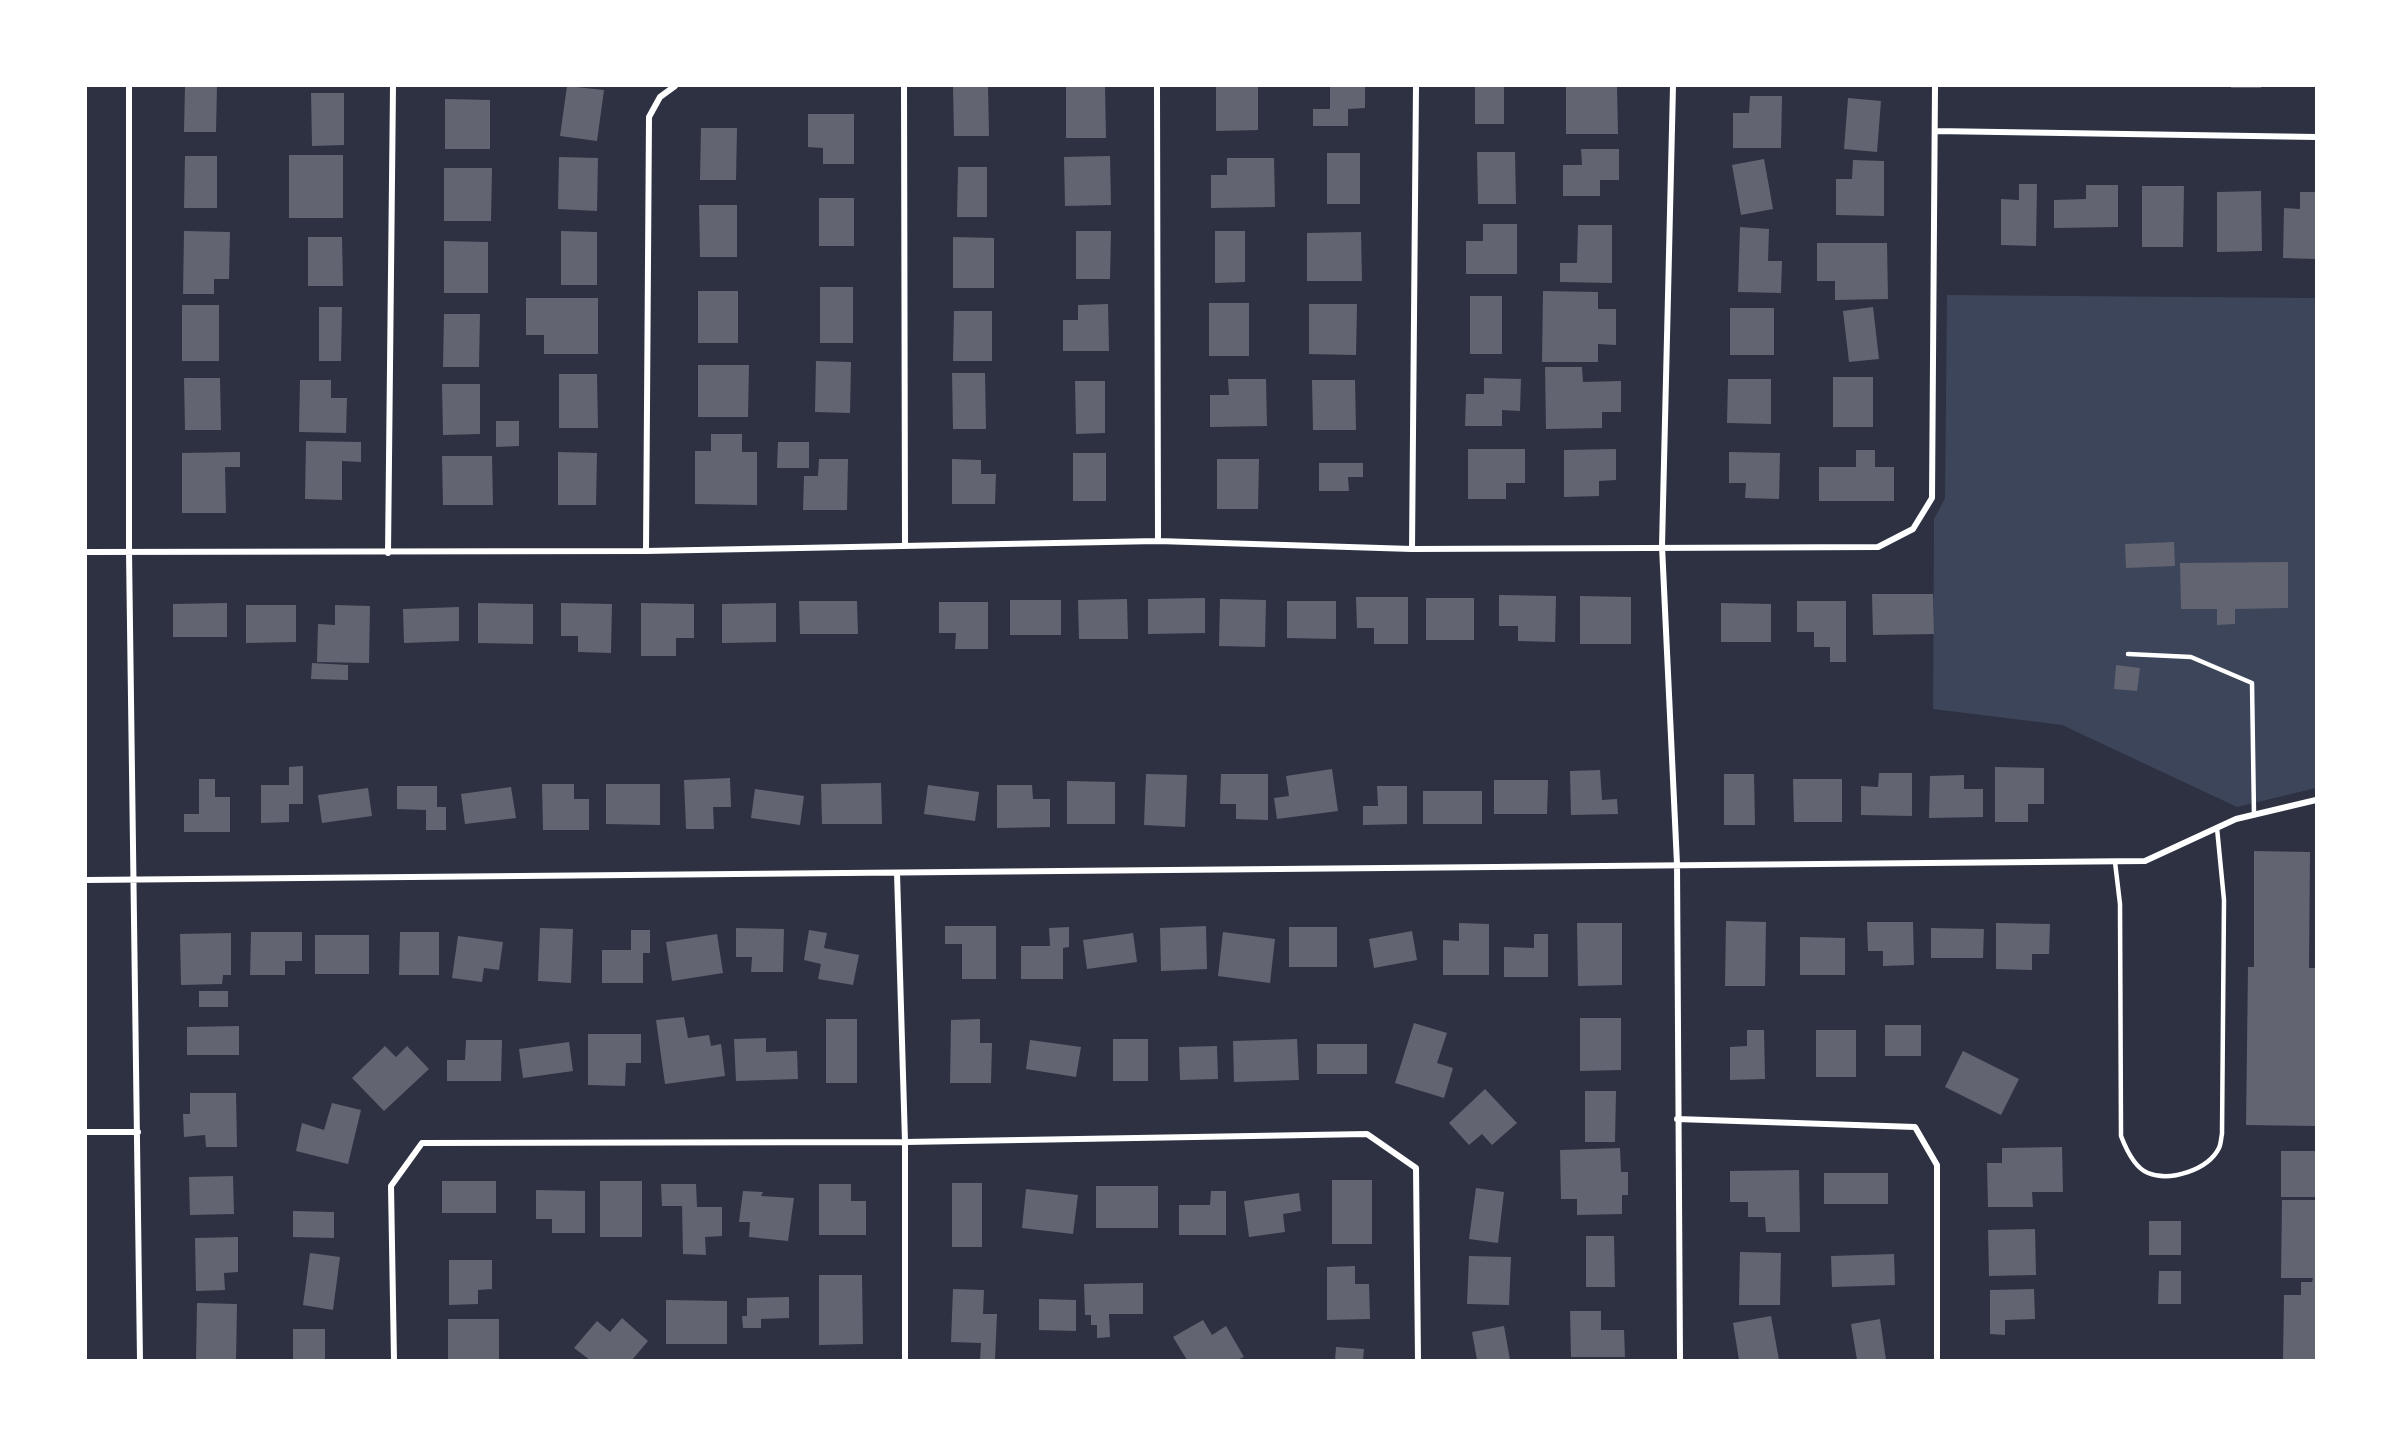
<!DOCTYPE html>
<style>
body{margin:0}
#map{position:relative;width:2402px;height:1446px;overflow:hidden;background:#2d3142;font-family:"Open Sans",sans-serif}
canvas{display:block}
.frame{position:absolute;inset:0;border:87px solid #fff;pointer-events:none}
</style>
<div id="map">
<canvas width="2402" height="1446"></canvas>
<div class="frame"></div>
</div>
<script>
const g = document.querySelector('canvas').getContext('2d');
g.lineJoin = 'round';
function fillPath(path, color) { g.fillStyle = color; g.fill(path, 'evenodd'); }
function stroke(path, color, width, dash) { g.strokeStyle = color; g.lineWidth = width; g.lineCap = dash ? 'butt' : 'round'; g.setLineDash(dash || []); g.stroke(path); }
const green = new Path2D(`
 M1947,295L2316,298V788L2237,807L2062,725L1933,709L1934,519L1945,498Z`);
const building = new Path2D(`
 M185,86H217L216,132H184Z
 M567,86L604,90L597,141L560,136Z
 M953,86H988L989,136H954Z
 M1066,86H1105L1106,138H1066Z
 M1216,86H1258V130L1216,131Z
 M1330,86H1365V108L1348,109V126H1313V109H1330Z
 M1475,86H1504V124H1475Z
 M1566,86H1617L1618,134H1566Z
 M2231,86H2261V88H2231Z
 M311,93H344V145L312,146Z
 M1750,96H1782L1781,148H1733V113H1749Z
 M1848,98L1881,101L1877,152L1844,149Z
 M445,99L490,100V149H445Z
 M808,114H854V164H823V148L808,147Z
 M701,128H737L736,180H700Z
 M1581,149H1619V180H1600V196H1563V165H1582Z
 M1477,152H1515L1516,204H1478Z
 M1327,153H1360V204H1327Z
 M289,155H343V218H289Z
 M185,156H217V208H184Z
 M1110,156L1111,205L1065,206L1064,157Z
 M559,157L598,158L597,211L558,209Z
 M1227,158H1274L1275,207L1211,208V175H1227Z
 M1764,159L1773,209L1741,215L1732,165Z
 M1853,160L1884,161V216L1836,215V179H1852Z
 M958,167H987V217H957Z
 M444,168H492L491,221H444Z
 M2019,184H2037L2036,246L2001,245V199L2019,200Z
 M2086,185H2118V227L2054,228V200L2086,199Z
 M2142,186H2184L2183,247H2142Z
 M2261,191L2262,251L2217,252V192Z
 M2300,192H2316V259L2283,258L2284,208L2300,209Z
 M819,198H854V246H819Z
 M699,205H737V257H700Z
 M1483,224H1517V274H1466V241H1483Z
 M1578,225H1612V283L1560,282V263H1577Z
 M1740,227L1769,229L1768,261H1782L1781,293L1738,292Z
 M184,231L230,232L229,279H214V294H183Z
 M561,231L597,232V285H561Z
 M1076,231H1111L1110,279H1076Z
 M1215,231H1245V282L1215,283Z
 M1361,232L1362,281H1307V233Z
 M308,237H342L343,286H308Z
 M953,237L994,238V288H953Z
 M444,241L488,242V293H444Z
 M1817,243H1887L1888,299L1835,300V281H1817Z
 M820,287H853V343H820Z
 M698,291H738V343H698Z
 M1543,291L1598,292V309H1616V345L1598,344V362H1542Z
 M1470,296H1502V354H1470Z
 M526,298H598V354H544V335H526Z
 M1209,303H1249V356H1209Z
 M1108,304L1109,351H1063V320H1078V305Z
 M1309,304H1357L1356,355L1309,354Z
 M182,305H219V361H182Z
 M319,307H342L341,361H319Z
 M1873,307L1879,359L1849,362L1843,311Z
 M1730,308H1774V355H1730Z
 M954,311H992V361H953Z
 M444,314H480L479,367H443Z
 M816,361L851,362L850,413L815,412Z
 M698,365H749L748,417H698Z
 M1545,367H1582L1583,382L1621,381V412H1602V428L1546,429Z
 M952,373H985L986,429H953Z
 M559,374H597L598,428H559Z
 M1833,377H1873V427H1833Z
 M184,378H220L221,430H185Z
 M1484,378L1521,379L1520,411L1502,410V426H1465L1466,394H1484Z
 M1228,379H1266L1267,426L1210,427V395H1229Z
 M1728,379H1771V424L1727,423Z
 M300,380H331V398H347L346,433L299,432Z
 M1312,380H1355L1356,430H1313Z
 M1075,381H1105V433L1076,434Z
 M442,384H480V434L443,435Z
 M496,421H519V446L496,447Z
 M711,434H742V452H757V505L695,504V451H711Z
 M306,441L361,442V462L342,461V500L305,499Z
 M778,442H809V468H777Z
 M1468,449H1525V483H1506V499H1468Z
 M1616,449V480L1599,481V496L1564,497V450Z
 M1856,450H1875V467H1894V501H1819V467H1856Z
 M240,452V467H225L226,513H182V453Z
 M558,452L597,453L596,505H558Z
 M1729,452L1780,453L1779,499L1745,498L1746,483H1729Z
 M1073,453H1106V501H1073Z
 M442,456H492L493,505H443Z
 M819,459H848L847,510H803L804,476H818Z
 M952,459L981,460V474H996L995,504H952Z
 M1217,459H1259L1258,509H1217Z
 M1319,463H1363V477H1348L1349,491H1319Z
 M2174,542L2175,566L2126,568L2125,544Z
 M2288,562V608L2235,609V624L2217,625V609H2181L2180,563Z
 M1872,594H1933L1934,634L1873,635Z
 M1499,595L1556,596L1555,642L1518,641V626H1499Z
 M1580,596L1631,597V644H1580Z
 M1356,597H1408V644H1374V628H1357Z
 M1205,598V633L1148,634V599Z
 M1426,598H1474V640H1426Z
 M1127,599L1128,639H1079L1078,600Z
 M1220,599L1266,600L1265,647L1219,646Z
 M1010,600H1061V635H1010Z
 M799,601H857L858,634H800Z
 M1287,601H1336V639L1287,638Z
 M1797,601H1846V662H1830V647H1814V632H1797Z
 M939,602H988V649H955L956,633H939Z
 M227,603V637H173V604Z
 M478,603L533,604V644L478,643Z
 M561,603L612,604L611,653L578,652V636H561Z
 M641,603L694,604V638H676V656H641Z
 M776,603V642L722,643V604Z
 M1721,603L1771,604V642H1721Z
 M246,605H296V642L246,643Z
 M335,605L370,606L369,663L317,662L318,624L335,625Z
 M459,607V641L404,643L403,609Z
 M312,663L348,665V680L311,679Z
 M2116,665L2140,668L2137,691L2114,689Z
 M303,766V804H289V822L261,823V785H289V767Z
 M1995,767L2044,768V804H2028V822H1995Z
 M1332,769L1338,811L1277,819L1274,798L1289,796L1286,776Z
 M1600,770L1602,800L1617,799L1618,814L1571,815L1570,771Z
 M1879,773H1912V816L1861,815V786L1878,787Z
 M1146,774L1187,775L1185,827L1144,825Z
 M1221,774H1268V820L1236,819V804H1220Z
 M1724,774H1754L1755,825H1724Z
 M1964,775V789H1983V817L1929,818L1930,776Z
 M730,778L731,807H713L714,829H686L684,780Z
 M199,779H215V797H230V832H184V814H199Z
 M1793,779H1842V822H1794Z
 M1494,780H1548L1547,814H1494Z
 M1067,781L1115,782V824H1067Z
 M881,783L882,824H822L821,784Z
 M542,784H574V799H589V830H543Z
 M606,784H660V825L606,824Z
 M928,785L979,792L975,821L924,814Z
 M997,785H1032L1033,799H1050V827L997,828Z
 M397,786H437V807H446V830H426V810L397,809Z
 M1377,786H1407V824L1363,825V806H1378Z
 M511,787L516,818L465,824L461,794Z
 M368,788L372,816L322,823L318,795Z
 M755,789L804,796L800,825L751,818Z
 M1423,791H1482V824H1423Z
 M2254,851L2310,852L2309,968H2316L2315,1126L2246,1125L2248,967H2254Z
 M1726,921L1766,922L1765,986H1725Z
 M1867,922H1913L1914,965L1883,966V951H1868Z
 M1459,923L1489,924V975H1443V940L1459,941Z
 M1577,923H1622V985L1578,986Z
 M1996,923L2050,924L2049,954H2032V970L1996,969Z
 M945,926H996V979H962V944H945Z
 M1206,926L1207,969L1161,971L1160,928Z
 M1069,927V947L1063,948V979H1021V946H1050L1049,928Z
 M1289,927H1337V967H1289Z
 M540,928L573,929L571,983L538,981Z
 M736,928L784,929L783,972H751L752,957H736Z
 M1931,928L1984,929L1983,958H1931Z
 M631,930H650V953H643V983H602V950H631Z
 M809,930L827,933L824,948L859,955L853,985L818,979L821,964L804,960Z
 M1412,931L1417,960L1374,968L1369,939Z
 M251,932H302V961H285V975H250Z
 M400,932H439V975H399Z
 M1223,932L1275,939L1270,983L1218,976Z
 M231,933V975H223L222,984L181,985L180,934Z
 M1133,933L1137,962L1087,969L1083,940Z
 M717,934L723,973L672,981L666,942Z
 M1534,934H1548V977H1504V947L1534,948Z
 M315,935H369V974H315Z
 M458,936L503,942L499,970L484,968L482,982L452,978Z
 M1800,937L1845,938V975H1800Z
 M199,991H228V1007H199Z
 M684,1017L688,1038L709,1035L711,1046L721,1044L725,1076L665,1084L656,1020Z
 M1580,1018H1621V1070L1580,1071Z
 M826,1019H857V1083H826Z
 M980,1019V1043H992L991,1083H950L951,1020Z
 M1414,1023L1447,1033L1437,1063L1453,1068L1444,1098L1395,1083Z
 M1885,1025H1921V1056H1885Z
 M239,1026V1055H187V1027Z
 M1747,1030H1764L1765,1079L1730,1080V1047L1747,1046Z
 M1816,1030H1856V1077H1816Z
 M588,1034H641V1063H626L625,1086L588,1085Z
 M766,1038V1052L797,1051L798,1079L736,1081L734,1039Z
 M1113,1039H1148V1081H1113Z
 M1297,1039L1299,1080L1234,1082L1233,1041Z
 M466,1040H502L501,1081H447V1060H465Z
 M1030,1040L1081,1047L1076,1077L1026,1069Z
 M569,1042L573,1071L523,1078L519,1049Z
 M1317,1044H1367V1074H1317Z
 M385,1046L396,1057L407,1046L429,1069L384,1111L352,1078Z
 M1217,1046L1218,1079L1180,1080L1179,1047Z
 M1963,1051L2019,1079L2001,1115L1945,1087Z
 M1485,1089L1517,1123L1492,1145L1482,1134L1469,1145L1449,1123Z
 M1585,1091H1616L1615,1142H1585Z
 M190,1093H236L237,1147H206L205,1135L184,1137L183,1114H190Z
 M332,1103L361,1110L348,1164L296,1151L302,1123L324,1130Z
 M2062,1147L2063,1192H2032L2033,1207H1988L1987,1163H2002V1148Z
 M1620,1148L1621,1172H1628V1195H1622V1214L1577,1215V1199H1561L1560,1150Z
 M2281,1151H2316V1197H2281Z
 M1799,1170L1800,1232H1766L1765,1217H1748V1202H1730V1171Z
 M1824,1173H1888V1204H1824Z
 M233,1176L234,1214L190,1215L189,1177Z
 M1332,1180H1372V1244H1332Z
 M442,1181H496V1213H442Z
 M600,1181H642V1237H600Z
 M952,1183H982V1247H952Z
 M661,1184H696L697,1207H722V1236L705,1237L706,1255L683,1254L682,1206H662Z
 M819,1184H851V1201H866V1235H819Z
 M1096,1186H1158V1228H1096Z
 M1476,1188L1504,1192L1498,1243L1469,1239Z
 M1026,1189L1078,1195L1073,1234L1022,1228Z
 M536,1190L585,1191V1233H552V1219H536Z
 M743,1191L763,1192L761,1196L794,1198L788,1241L749,1237L750,1222H739Z
 M1211,1191H1226V1235H1179V1205H1210Z
 M1299,1193L1301,1211L1283,1214L1285,1232L1249,1237L1244,1201Z
 M2282,1200H2316V1360H2283L2284,1295H2301V1282H2312L2313,1278H2281Z
 M293,1211L334,1212V1238L293,1237Z
 M2149,1221H2181V1255H2149Z
 M2035,1229L2036,1275L1989,1276L1988,1230Z
 M1586,1236H1614L1615,1287H1586Z
 M238,1237V1272L224,1273L225,1290L196,1291L195,1238Z
 M1740,1252L1781,1253L1780,1305H1739Z
 M310,1253L340,1257L333,1310L303,1305Z
 M1894,1254L1895,1285L1832,1287L1831,1256Z
 M1469,1256L1511,1257L1509,1305L1467,1304Z
 M449,1260H492V1289L478,1290V1304L449,1305Z
 M1355,1266V1284H1369L1370,1319L1327,1320V1267Z
 M2159,1271H2181V1304H2158Z
 M819,1275H862L863,1344L819,1345Z
 M1143,1283V1314H1109L1110,1337L1097,1338V1325H1091V1315H1085L1084,1284Z
 M953,1289L984,1290L983,1314H997L995,1360H980L981,1343L951,1342Z
 M2034,1289L2035,1319L2005,1320V1335L1990,1334V1290Z
 M789,1297V1318L761,1319V1328H743L742,1316H747V1298Z
 M1039,1299L1076,1300V1331L1039,1330Z
 M666,1300L727,1301V1344H666Z
 M197,1303L237,1304L236,1360H196Z
 M1570,1311H1601V1330H1624L1625,1357H1571Z
 M1771,1316L1779,1360H1739L1733,1323Z
 M622,1318L648,1341L632,1360H590L574,1348L597,1321L610,1332Z
 M448,1319H499V1360H448Z
 M1880,1319L1886,1360H1857L1851,1324Z
 M1203,1320L1212,1335L1226,1326L1244,1357L1237,1360H1187L1173,1337Z
 M1504,1326L1510,1360H1477L1472,1332Z
 M293,1329H325V1360H293Z
 M1336,1347L1364,1349L1363,1360H1335Z`);
const service = new Path2D(`
 M2128,654L2191,657L2252,683L2254,815
 M2115,862L2120,904L2121,1136C2126,1149 2135,1168 2148,1173C2170,1182 2208,1170 2219,1148C2221,1144 2221,1138 2222,1134L2224,900L2217,828`);
const minor = new Path2D(`
 M129,86V552L140,1360
 M904,86L905,544
 M1157,86L1158,541
 M1673,86L1662,546L1677,864L1680,1360
 M1935,131L2316,137
 M1412,549L1416,86
 M646,551L649,117L660,97L675,86
 M86,552L646,551L1158,541L1412,549L1878,547L1913,529L1932,498L1935,86
 M388,553L393,86
 M897,873L905,1142V1360
 M86,880L2145,861L2236,819L2316,800
 M1677,1119L1915,1127L1937,1165V1360
 M86,1132H138
 M394,1360L391,1186L422,1143L905,1142L1367,1134L1416,1168L1418,1360`);
fillPath(green, '#3c4559');
fillPath(building, '#626471');
stroke(service, '#fff', 4.5);
stroke(minor, '#fff', 6);
</script>
